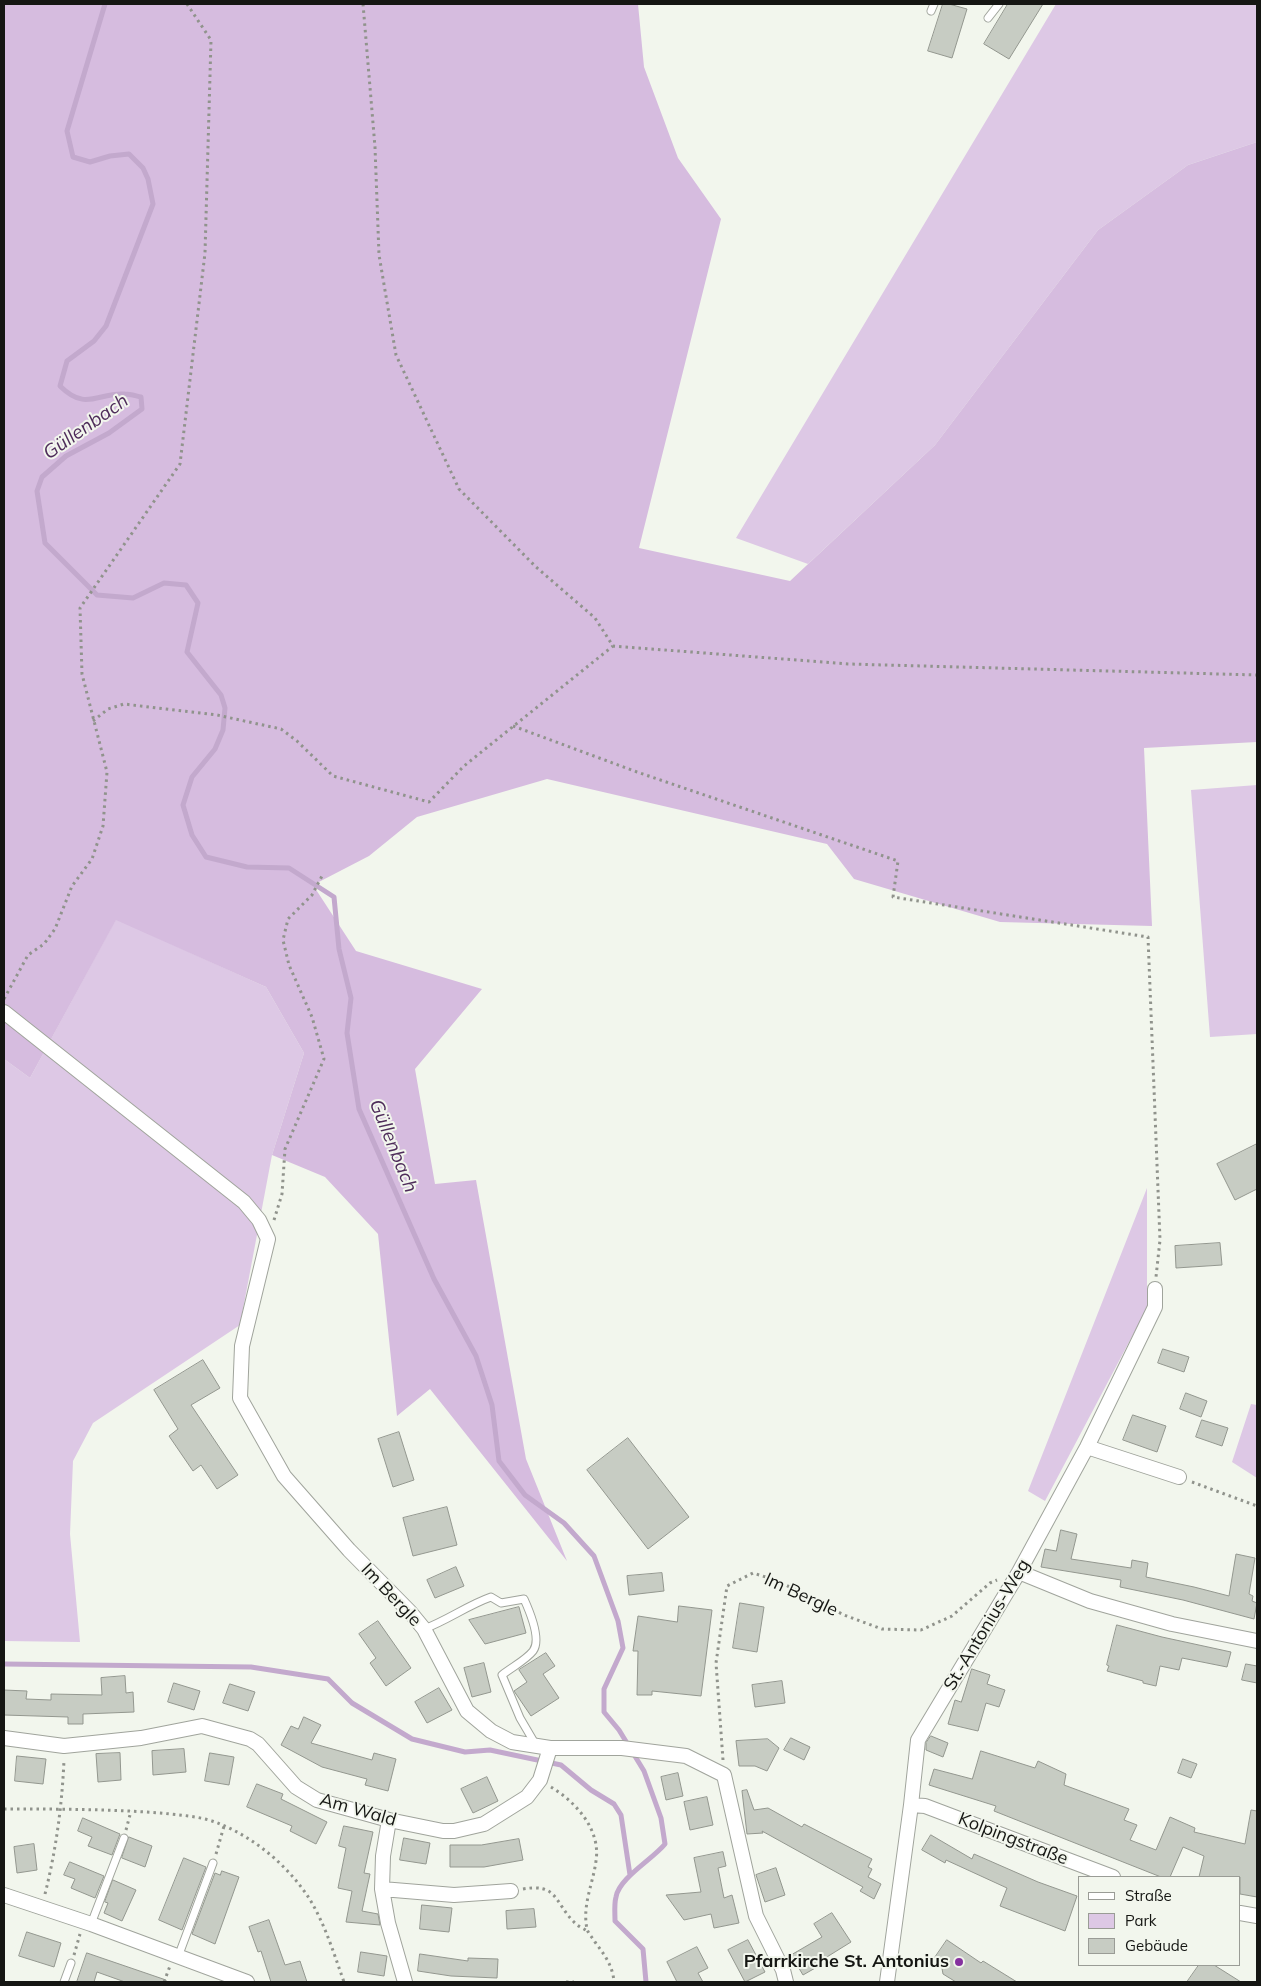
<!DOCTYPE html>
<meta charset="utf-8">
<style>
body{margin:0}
#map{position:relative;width:1261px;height:1986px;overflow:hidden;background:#f2f6ed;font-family:Mulish,sans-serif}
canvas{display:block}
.frame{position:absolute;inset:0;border:5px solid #151613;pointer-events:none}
.legend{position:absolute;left:1078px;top:1876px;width:162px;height:90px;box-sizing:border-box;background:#f2f6ed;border:1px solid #9a9c96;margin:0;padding:6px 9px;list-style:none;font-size:15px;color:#151613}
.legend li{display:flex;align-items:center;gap:10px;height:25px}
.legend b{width:25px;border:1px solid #9a9c96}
</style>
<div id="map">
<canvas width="1261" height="1986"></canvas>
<div class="frame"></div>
<ul class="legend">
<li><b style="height:6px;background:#fff"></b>Straße</li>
<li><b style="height:14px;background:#ddc8e5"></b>Park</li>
<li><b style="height:14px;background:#c7ccc3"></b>Gebäude</li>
</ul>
</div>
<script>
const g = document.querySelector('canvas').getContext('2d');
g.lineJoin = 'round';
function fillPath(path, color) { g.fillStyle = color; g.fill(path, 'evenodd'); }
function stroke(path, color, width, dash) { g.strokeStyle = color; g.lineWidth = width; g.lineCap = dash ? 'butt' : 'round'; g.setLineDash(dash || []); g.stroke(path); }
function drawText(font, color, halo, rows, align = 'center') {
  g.font = font + ' Mulish,sans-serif'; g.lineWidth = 4; g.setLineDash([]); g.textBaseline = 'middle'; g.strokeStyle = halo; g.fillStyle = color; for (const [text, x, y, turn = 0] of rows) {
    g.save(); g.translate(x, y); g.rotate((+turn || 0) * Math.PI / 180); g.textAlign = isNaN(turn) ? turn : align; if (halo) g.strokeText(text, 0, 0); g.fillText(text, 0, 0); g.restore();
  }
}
const green = new Path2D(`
 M1056,4H1257V142L1188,165L1098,230L935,445L808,564L736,538Z
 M1257,785V1034L1210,1037L1191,790Z
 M116,919L266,987L304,1053L272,1155L240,1325L93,1423L73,1461L70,1534L80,1642L4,1641V1059L30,1078Z
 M1147,1188V1308L1045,1501L1028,1491Z
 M1251,1404L1257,1405V1478L1232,1462Z`);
const forest = new Path2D(`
 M4,4H638L644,67L678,158L721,219L639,548L790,581L935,445L1098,230L1188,165L1257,142V742L1144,748L1152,926L1000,922L854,879L827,844L547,779L417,817L369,856L313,885L356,951L482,989L415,1069L435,1184L476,1180L526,1459L567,1561L430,1389L397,1416L378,1234L325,1177L272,1155L304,1053L266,987L116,920L30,1078L4,1059Z`);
const stream = new Path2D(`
 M105,4L67,131L73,157L90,162L110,156L129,154L143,168L148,179L153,204L106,326L94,341L67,361L60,386C86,412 98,392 125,394C130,394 136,396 141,397L142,409L109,433L66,456L42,477L37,491L45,543L97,595L133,598L164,583L186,585L198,603L187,652L221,695L225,708L223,730L215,749L192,777L183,805L192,835L206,857L247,867L289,868L334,897L339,949L351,998L347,1033L359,1109L434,1279L476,1356L492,1405L499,1461L525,1495L564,1523L594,1556L618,1621L623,1648L604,1689V1712L619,1730L644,1771L661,1818L665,1844C653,1859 619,1878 616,1897C614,1904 615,1913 615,1921L643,1949L646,1982
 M4,1664L251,1667L328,1679L352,1703L412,1739L465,1752L490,1750L561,1765L591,1790L614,1804L621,1815L630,1875`);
const building = new Path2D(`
 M943,4H949L967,9L952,58L928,51Z
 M1008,4H1043L1009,59L984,44Z
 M1257,1144V1189L1235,1200L1217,1164Z
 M1220,1243L1222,1265L1176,1268L1175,1246Z
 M1163,1349L1189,1357L1184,1372L1158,1363Z
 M203,1360L220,1388L191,1405L238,1475L217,1489L201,1465L193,1471L169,1436L178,1429L154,1390Z
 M1186,1393L1207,1401L1201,1417L1180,1409Z
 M1133,1415L1166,1426L1157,1452L1123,1440Z
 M1202,1420L1228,1428L1222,1446L1196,1437Z
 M399,1432L414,1480L393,1487L378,1439Z
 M628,1438L689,1517L648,1549L587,1470Z
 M447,1507L457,1545L413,1556L403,1518Z
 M1061,1530L1077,1534L1071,1559L1131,1568L1132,1560L1148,1563L1146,1577L1194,1587L1229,1596L1236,1554L1255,1558L1249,1594L1253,1596L1252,1601L1257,1603L1254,1619L1183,1600L1120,1587L1121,1580L1041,1567L1045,1549L1056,1551Z
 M456,1567L464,1586L435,1598L427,1580Z
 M662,1573L664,1591L629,1595L627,1576Z
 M740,1603L764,1607L757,1652L733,1648Z
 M679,1606L712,1610L701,1696L652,1691V1695H637L638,1651H633L638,1616L677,1622Z
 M519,1607L526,1633L485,1644L469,1620Z
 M378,1621L411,1668L386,1686L370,1663L376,1658L359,1634Z
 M1117,1625L1162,1637L1231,1652L1227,1667L1182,1658L1179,1670L1160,1666L1156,1686L1143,1683V1681L1107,1671L1109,1666L1107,1665Z
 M546,1653L555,1666L543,1674L559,1698L531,1716L514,1691L527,1682L519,1670Z
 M484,1663L491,1692L472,1697L464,1668Z
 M1246,1664L1257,1666V1683L1242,1680Z
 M972,1669L990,1675L987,1684L1005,1690L999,1707L986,1703L978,1731L948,1724L955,1700L961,1702Z
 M125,1676L126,1693L133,1692L134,1712L83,1714V1724H68V1717L4,1715V1690L27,1691L26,1699L51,1700V1694L102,1695L101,1678Z
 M782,1681L785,1703L755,1707L752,1685Z
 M174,1683L200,1691L194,1710L168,1702Z
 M230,1684L255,1692L248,1711L223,1703Z
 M439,1688L452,1710L427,1723L415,1702Z
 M304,1717L321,1725L311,1743L372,1760L374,1753L396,1759L388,1791L365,1785L367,1779L322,1767L281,1745L291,1726L298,1729Z
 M931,1736L948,1743L943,1757L926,1750V1743Z
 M791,1738L810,1747L804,1760L784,1750Z
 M768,1739L779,1748L767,1771L755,1766H739L736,1741Z
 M184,1749L186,1772L153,1775L152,1751Z
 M981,1751L1035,1768L1038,1761L1066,1774L1064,1785L1129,1809L1124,1820L1137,1825L1130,1840L1156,1850L1170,1817L1195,1828L1194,1832L1245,1844L1251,1810L1257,1811V1897L1240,1894V1877H1199L1204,1856L1183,1847L1170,1877H1161L994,1811L996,1806L929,1785L934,1769L972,1779Z
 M120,1753L121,1780L98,1782L96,1754Z
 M210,1753L234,1757L229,1785L205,1781Z
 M17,1756L46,1759L43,1784L15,1781Z
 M1183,1759L1197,1764L1191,1778L1178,1773Z
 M678,1773L683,1796L666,1800L661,1777Z
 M487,1777L498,1801L473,1813L461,1789Z
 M257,1784L283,1794L281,1799L327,1822L316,1844L290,1831L292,1826L247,1807Z
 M747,1790L754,1810L768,1808L802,1827L804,1824L872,1859L868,1867L872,1869L868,1877L881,1884L874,1899L860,1891L863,1887L762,1831L763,1833L747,1834L742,1791Z
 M707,1797L713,1825L690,1830L684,1802Z
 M83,1818L120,1834L112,1855L88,1846L92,1837L78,1831Z
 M344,1826L373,1832L364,1873L370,1874L362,1911L378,1914L380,1925L346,1922L352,1891L338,1888L346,1848L339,1846Z
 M931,1835L972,1859L974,1854L1038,1882L1077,1896L1065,1931L1000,1906L1007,1888L946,1860L945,1863L922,1850Z
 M129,1837L152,1846L145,1867L122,1858Z
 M404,1838L430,1843L426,1864L400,1860Z
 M519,1839L523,1860L484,1867H450V1845H481Z
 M34,1844L37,1870L17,1873L14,1847Z
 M723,1852L726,1866L718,1868L724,1898L732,1895L739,1923L714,1928L711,1914L684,1920L666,1895L701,1892L694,1858Z
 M184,1858L206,1867L182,1930L159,1920Z
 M70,1862L104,1876L95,1898L71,1888L75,1879L64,1875Z
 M776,1868L785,1895L765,1902L756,1875Z
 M222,1871L239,1877L215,1944L192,1934L215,1873L220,1875Z
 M113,1880L136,1890L122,1921L104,1913L108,1903L105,1902Z
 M422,1905L452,1908L449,1932L420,1929Z
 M534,1909L536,1927L507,1929L506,1911Z
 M832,1913L851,1942L822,1960L824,1963L803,1975L791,1955L822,1937L814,1924Z
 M269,1920L285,1965L300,1961L307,1982H271L261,1951L258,1952L249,1927Z
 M27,1932L61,1943L54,1967L19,1956Z
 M748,1940L765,1972L745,1982L728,1950Z
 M947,1940L981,1963L983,1961L1017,1982H956L943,1974L941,1963L934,1959Z
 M697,1947L708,1968L698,1973L703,1982H677L667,1962Z
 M361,1952L387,1956L384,1976L358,1972Z
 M87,1953L166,1980V1982H125L97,1972L94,1982H77Z
 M420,1954L468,1961V1958L498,1959L497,1978L451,1976L418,1971Z
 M1199,1965H1214L1241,1982H1187Z`);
const path = new Path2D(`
 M363,4L375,147L379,255L396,355L459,489L536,567L595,618L613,646L848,664L1257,675
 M93,721L108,709L124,704L217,715L281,729L297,741L333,776L429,802L464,766L613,646
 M513,726L637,772L898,861L893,897L1148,937L1160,1240L1156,1277
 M4,999L28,955L44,944L55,929L72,886L92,859L103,826L107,772L82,674L80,608L180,464L205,253L211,40L187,4
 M274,1220L282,1194L285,1149L324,1059L312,1017L289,965L283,940L288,919L312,895L322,876
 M1192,1482L1257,1506
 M723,1760L716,1663L727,1586L753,1573L778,1581L844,1615L882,1629L921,1630L952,1616L990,1583L997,1580
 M551,1787C576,1802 601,1830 596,1861C593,1884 582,1905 587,1929C588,1933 592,1937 595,1942C604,1954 613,1966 614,1982
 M4,1809C56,1809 108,1809 160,1813C179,1815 202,1816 220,1824C255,1838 288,1866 309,1898C325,1924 334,1954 344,1982
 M126,1830L131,1811
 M216,1854L224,1826
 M523,1889C558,1883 554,1902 574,1922C577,1926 583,1928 587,1931
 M45,1894C56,1850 62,1806 64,1760
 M74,1955L80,1934
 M164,1982L170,1966
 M566,1982H574`);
const service = new Path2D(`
 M931,11L934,4
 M988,18L999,4
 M424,1629C448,1620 468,1605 491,1597L501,1603L524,1599C529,1610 542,1639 533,1651C526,1660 512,1667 502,1675L520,1718L537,1747
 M91,1924L124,1838
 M178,1957L213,1863
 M64,1982L71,1963`);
const minor = new Path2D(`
 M4,1012L244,1202L259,1220L268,1239L242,1346L240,1398L284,1476L349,1550L410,1612L424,1629L467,1711L491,1731L512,1742L550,1748H622L686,1756L724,1775L756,1916L783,1970L786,1982
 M1087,1447L1179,1477
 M1019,1572L1090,1601L1172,1624L1257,1641
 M4,1738L64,1746L141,1738L202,1726L250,1739L258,1744L296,1787L317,1800L389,1820L443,1831H454L484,1824L527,1797L540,1780L550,1748
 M911,1805L925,1806L1113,1877
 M389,1820L383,1856L382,1889L454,1895L511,1891
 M382,1889L388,1923L405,1982
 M4,1895L91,1924L247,1982
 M1240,1913L1257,1916
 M887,1982L911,1805L918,1740L1019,1572L1087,1447L1155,1307V1289`);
const markers = [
 [959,1962,5,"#85319f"]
];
const streetNames = [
 ["Im Bergle",391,1595,47],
 ["Im Bergle",801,1595,25],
 ["St.-Antonius-Weg",987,1625,-59],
 ["Am Wald",358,1810,16],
 ["Kolpingstraße",1013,1839,21]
];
const poiNames = [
 ["Pfarrkirche St. Antonius",949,1962]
];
const waterNames = [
 ["Güllenbach",86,427,-35],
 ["Güllenbach",393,1146,68]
];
fillPath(green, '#ddc8e5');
fillPath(forest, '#d6bcdf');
stroke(stream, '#c3a9cd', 5);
fillPath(building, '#c7ccc3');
stroke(building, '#93978f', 1);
stroke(service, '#a0a49c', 9);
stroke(minor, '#a0a49c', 16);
stroke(path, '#90938c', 3, [2.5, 4]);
stroke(service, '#fff', 7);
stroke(minor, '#fff', 14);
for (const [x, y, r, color] of markers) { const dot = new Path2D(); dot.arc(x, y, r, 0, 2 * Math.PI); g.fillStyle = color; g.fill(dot); stroke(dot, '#f2f6ed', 2); }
drawText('18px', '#151613', '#f2f6ed', streetNames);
drawText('bold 18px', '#151613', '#f2f6ed', poiNames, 'right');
drawText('italic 19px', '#4e2c5a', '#f2f6ed', waterNames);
</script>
